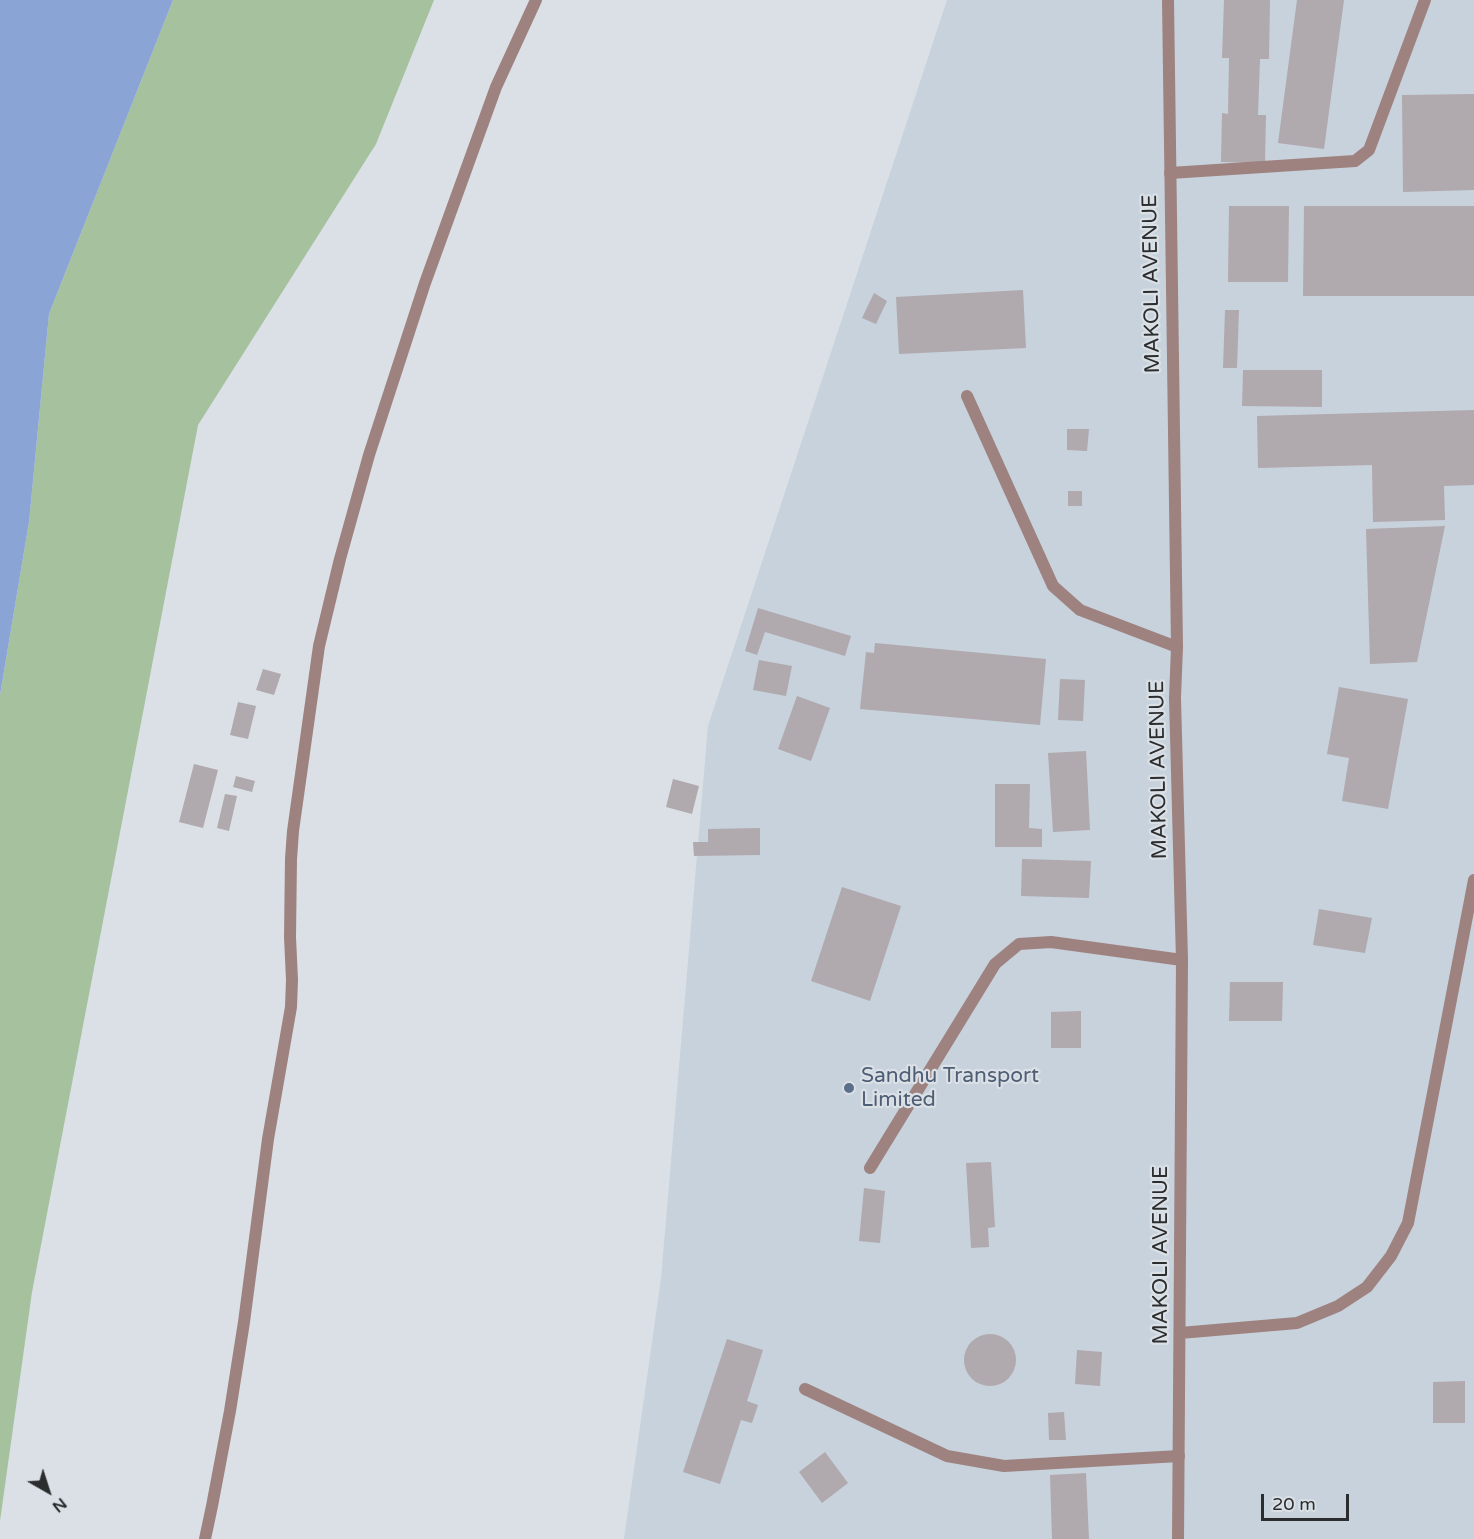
<!DOCTYPE html>
<style>
body{margin:0}
#map{position:relative;width:1474px;height:1539px;overflow:hidden;background:#dae0e5;font-family:"Varela Round",sans-serif}
canvas{display:block}
.north{position:absolute;left:18px;top:1461px;width:60px;height:60px;-webkit-text-stroke:4px #dae0e5;paint-order:stroke;rotate:141deg;font-size:16px;font-weight:700;line-height:24px;text-align:center;color:#2b2d2f}
.north::after{content:'';display:block;margin:auto;width:21px;height:27px;background:#2b2d2f;clip-path:polygon(50% 0,100% 100%,50% 72%,0 100%)}
.scale{position:absolute;left:1261px;top:1494px;width:88px;height:27px;box-sizing:border-box;border:3px solid #2b2d2f;border-top:0;padding-left:8px;font-size:18px;line-height:21px;white-space:nowrap;color:#2b2d2f;-webkit-text-stroke:4px #dae0e5;paint-order:stroke}
</style>
<div id="map">
<canvas width="1474" height="1539"></canvas>
<div class="north">N</div>
<div class="scale">20 m</div>
</div>
<script>
const g = document.querySelector('canvas').getContext('2d');
g.lineJoin = 'round';
function fillPath(path, color) { g.fillStyle = color; g.fill(path, 'evenodd'); }
function stroke(path, color, width, dash) { g.strokeStyle = color; g.lineWidth = width; g.lineCap = dash ? 'butt' : 'round'; g.setLineDash(dash || []); g.stroke(path); }
function drawText(font, color, halo, rows, align = 'center') {
  g.font = font + ' "Varela Round",sans-serif'; g.lineWidth = 4.5; g.setLineDash([]); g.textBaseline = 'middle'; g.strokeStyle = halo; g.fillStyle = color; for (const [text, x, y, turn = 0] of rows) {
    g.save(); g.translate(x, y); g.rotate((+turn || 0) * Math.PI / 180); g.textAlign = isNaN(turn) ? turn : align; if (halo) g.strokeText(text, 0, 0); g.fillText(text, 0, 0); g.restore();
  }
}
const built = new Path2D(`
 M947,0H1474V1539H624L661,1279L708,726Z`);
const green = new Path2D(`
 M173,0H434L376,144L198,425L32,1292L0,1521V695L29,522L49,314Z`);
const water = new Path2D(`
 M0,0H173L49,314L29,522L0,695Z`);
const building = new Path2D(`
 M1224,0H1270L1269,59H1260L1258,115H1266L1265,163L1221,162L1222,113L1228,114L1229,58H1222Z
 M1297,0H1344L1324,149L1278,143Z
 M1474,94V190L1403,192L1402,95Z
 M1229,206H1289L1288,282H1228Z
 M1304,206H1474V296H1303Z
 M1023,290L1026,348L899,354L896,297Z
 M874,293L887,301L876,324L862,318Z
 M1225,310H1239L1237,368H1223Z
 M1243,370H1322V407L1242,406Z
 M1474,410V485L1444,486L1445,520L1373,522L1372,465L1258,468L1257,416Z
 M1067,429H1089L1087,451L1067,450Z
 M1068,491H1082V506H1068Z
 M1445,526L1417,662L1370,664L1366,529Z
 M758,608L851,636L845,656L765,632L757,655L745,651Z
 M875,643L1046,659L1040,725L860,709L866,652L874,653Z
 M759,660L792,666L786,696L753,690Z
 M263,669L281,674L274,695L256,690Z
 M1060,679L1085,680L1083,721L1058,720Z
 M1339,687L1408,699L1388,809L1342,801L1349,758L1327,754Z
 M797,696L830,708L811,761L778,749Z
 M238,702L256,706L248,739L230,735Z
 M1086,751L1090,830L1053,832L1048,753Z
 M194,764L218,770L203,828L179,822Z
 M236,776L255,781L252,792L233,787Z
 M673,779L699,786L692,814L666,807Z
 M995,784H1030L1029,828L1042,829V847H995Z
 M225,794L237,796L229,831L217,828Z
 M760,828V855L694,856L693,842H708V829Z
 M1022,859L1091,861L1089,898L1021,896Z
 M842,887L901,906L870,1001L811,981Z
 M1319,909L1372,918L1365,953L1313,945Z
 M1230,982H1283L1282,1021H1229Z
 M1081,1011V1048H1051V1012Z
 M991,1162L995,1227L988,1228L989,1247L971,1248L966,1163Z
 M864,1188L885,1191L880,1243L859,1241Z
 M964 1360a26 26 0 1 1 52 0a26 26 0 1 1-52 0Z
 M727,1339L763,1350L747,1401L758,1405L752,1423L741,1420L720,1484L683,1472Z
 M1077,1350L1102,1352L1100,1386L1075,1384Z
 M1465,1381V1423H1433V1382Z
 M1064,1412L1066,1440H1049L1048,1413Z
 M825,1452L848,1483L822,1503L799,1472Z
 M1086,1473L1089,1539H1052L1050,1475Z`);
const lane = new Path2D(`
 M1170,173L1355,161L1369,150L1425,0
 M967,396L1053,586L1080,610L1177,647
 M870,1168L995,964L1019,944L1051,942L1182,960
 M805,1389L947,1456L1004,1466L1179,1456
 M205,1539L212,1506L230,1411L244,1322L268,1139L291,1007L292,980L290,937L291,859L293,831L319,646L340,559L369,455L425,283L496,87L536,0`);
const street = new Path2D(`
 M1168,0L1177,647L1175,698L1182,960L1178,1539
 M1180,1333L1297,1323L1338,1306L1367,1287L1391,1256L1408,1223L1474,880`);
const markers = [
 [849,1088,6,"#5c6f8a"]
];
const streetNames = [
 ["MAKOLI AVENUE",1152,284,-91],
 ["MAKOLI AVENUE",1159,770,-91],
 ["MAKOLI AVENUE",1161,1255,-90]
];
const serviceNames = [
 ["Sandhu Transport",861,1076],
 ["Limited",861,1100]
];
fillPath(built, '#c7d2dc');
fillPath(green, '#a5c19e');
fillPath(water, '#8aa4d6');
fillPath(building, '#b0a9ad');
stroke(lane, '#9e827f', 12);
stroke(street, '#9e827f', 12);
for (const [x, y, r, color] of markers) { const dot = new Path2D(); dot.arc(x, y, r, 0, 2 * Math.PI); g.fillStyle = color; g.fill(dot); stroke(dot, '#dae0e5', 2); }
drawText('21px', '#2b2d2f', '#dae0e5', streetNames);
drawText('21px', '#4e5e75', '#dae0e5', serviceNames, 'left');
</script>
